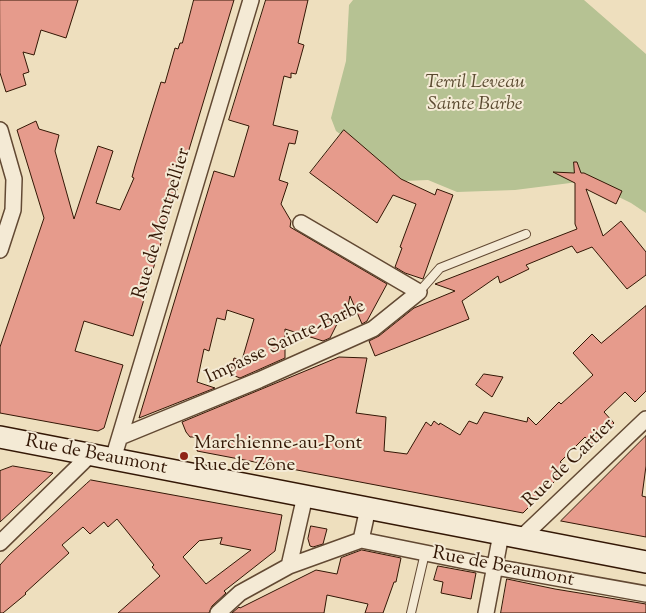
<!DOCTYPE html>
<meta charset="utf-8">
<style>
body{margin:0}
canvas{display:block;background:#eedfbe}
</style>
<canvas width="646" height="613"></canvas>
<script>
const g = document.querySelector('canvas').getContext('2d');
g.lineJoin = 'round';
function fillPath(path, color) { g.fillStyle = color; g.fill(path, 'evenodd'); }
function stroke(path, color, width, dash) { g.strokeStyle = color; g.lineWidth = width; g.lineCap = dash ? 'butt' : 'round'; g.setLineDash(dash || []); g.stroke(path); }
function drawText(font, color, halo, rows, align = 'center') {
  g.font = font + ' "Sorts Mill Goudy",serif'; g.lineWidth = 4; g.setLineDash([]); g.textBaseline = 'middle'; g.strokeStyle = halo; g.fillStyle = color; for (const [text, x, y, turn = 0] of rows) {
    g.save(); g.translate(x, y); g.rotate((+turn || 0) * Math.PI / 180); g.textAlign = isNaN(turn) ? turn : align; if (halo) g.strokeText(text, 0, 0); g.fillText(text, 0, 0); g.restore();
  }
}
const green = new Path2D(`
 M353,0H584L646,54V213L631,203L586,181L515,190L457,192L428,180L403,181L336,131L331,118L346,61L349,5Z`);
const building = new Path2D(`
 M0,0H78L66,38L41,30L34,55L23,52L29,72L23,74L26,85L6,92L0,73Z
 M194,0H234L133,336L84,321L75,351L123,365L104,428L98,431L0,413V347L44,218L17,130L36,121L39,129L59,135L55,151L74,219L98,146L113,151L96,203L120,210L134,178L132,177L135,166L161,82L165,83L175,48L178,49L180,43H182Z
 M266,0H308L298,43L304,45L296,74L291,73V78L284,76L273,125L298,131L295,144L289,143L279,180L288,183L281,204L291,221L290,227L387,284L367,321L362,324L350,296L346,316L342,314L330,338L323,341L285,329V358L240,378L230,374L234,358L242,360L254,319L227,310L225,320L217,318L209,351L204,349L197,382L215,388L139,418L214,171L234,177L249,126L229,120Z
 M344,130L401,179L435,195L437,189L453,195L423,279L405,273L395,267L402,248L400,247L416,204L393,195L377,223L310,173Z
 M574,162H577L581,173H584L622,191L616,204L586,189L603,236L621,221L646,252V275L627,289L592,247L577,253L572,246L526,265L529,269L500,283L498,276L462,301L469,319L375,356L369,341L379,336L414,308L455,291L435,284L577,229L575,224V183L553,172L574,173Z
 M646,306V391L635,402L625,392L604,412L614,423L592,444L585,437L560,462L568,468L523,513L197,451L200,437H190L186,432L182,422L339,357L367,358L356,413L386,417L384,451L407,454L426,422L431,426L434,421L439,425L440,423L460,435L469,421L477,424L484,412L527,422L528,417L536,425L559,402L561,404L593,375L573,353L592,334L601,343Z
 M484,374L503,377L492,397L476,385Z
 M646,436V466L642,496L646,497V537L561,521Z
 M13,466L53,473L0,522V471Z
 M91,480L282,515L275,551L224,591L226,593L212,606L209,613H118L160,576L152,567L154,565L117,519L108,527L104,522L90,534L83,527L62,545L69,553L25,593L26,594L3,613H0V565L9,555L86,484ZM222,538L220,544L251,550L206,584L183,557L199,541Z
 M311,526L327,529L323,544L313,547L310,546L308,539Z
 M362,550L401,558L396,582H394L383,613H365L368,604L327,595L324,613H232L239,607L240,608L316,570L337,574L341,558Z
 M438,566L476,573L471,599L441,593L443,582L434,580Z
 M507,579L555,589L646,604V613H501Z`);
const service = new Path2D(`
 M419,292L440,268L526,234
 M411,613L425,553`);
const minor = new Path2D(`
 M0,130L14,179L13,210L0,250
 M120,437L259,380L373,329L419,292L301,223
 M113,459L251,0
 M521,538L646,419
 M361,540L368,508
 M0,543L90,455
 M289,566L305,496
 M218,613L240,593L289,566L361,540L495,567L646,594
 M486,613L501,534`);
const secondary = new Path2D(`
 M0,437L646,562`);
const markers = [
 [184,456,5,"#8f2418"]
];
const parkNames = [
 ["Terril Leveau",475,84],
 ["Sainte Barbe",475,106]
];
const streetNames = [
 ["Rue de Montpellier",163,224,-73],
 ["Impasse Sainte-Barbe",286,343,-25],
 ["Rue de Beaumont",96,456,11],
 ["Rue de Cartier",570,464,-44],
 ["Rue de Beaumont",503,568,11]
];
const poiNames = [
 ["Marchienne-au-Pont",194,445],
 ["Rue de Zône",194,467]
];
fillPath(green, '#b6c293');
fillPath(building, '#e69b8c');
stroke(building, '#331705', 1);
stroke(service, '#624933', 10);
stroke(minor, '#624933', 18);
stroke(secondary, '#331705', 24);
stroke(service, '#f4ead5', 8);
stroke(minor, '#f4ead5', 15);
stroke(secondary, '#f4ead5', 21);
for (const [x, y, r, color] of markers) { const dot = new Path2D(); dot.arc(x, y, r, 0, 2 * Math.PI); g.fillStyle = color; g.fill(dot); stroke(dot, '#f4ead5', 2); }
drawText('italic 19px', '#5a4a30', '#f4ead5', parkNames);
drawText('19px', '#331705', '#f4ead5', streetNames);
drawText('19px', '#331705', '#f4ead5', poiNames, 'left');
</script>
